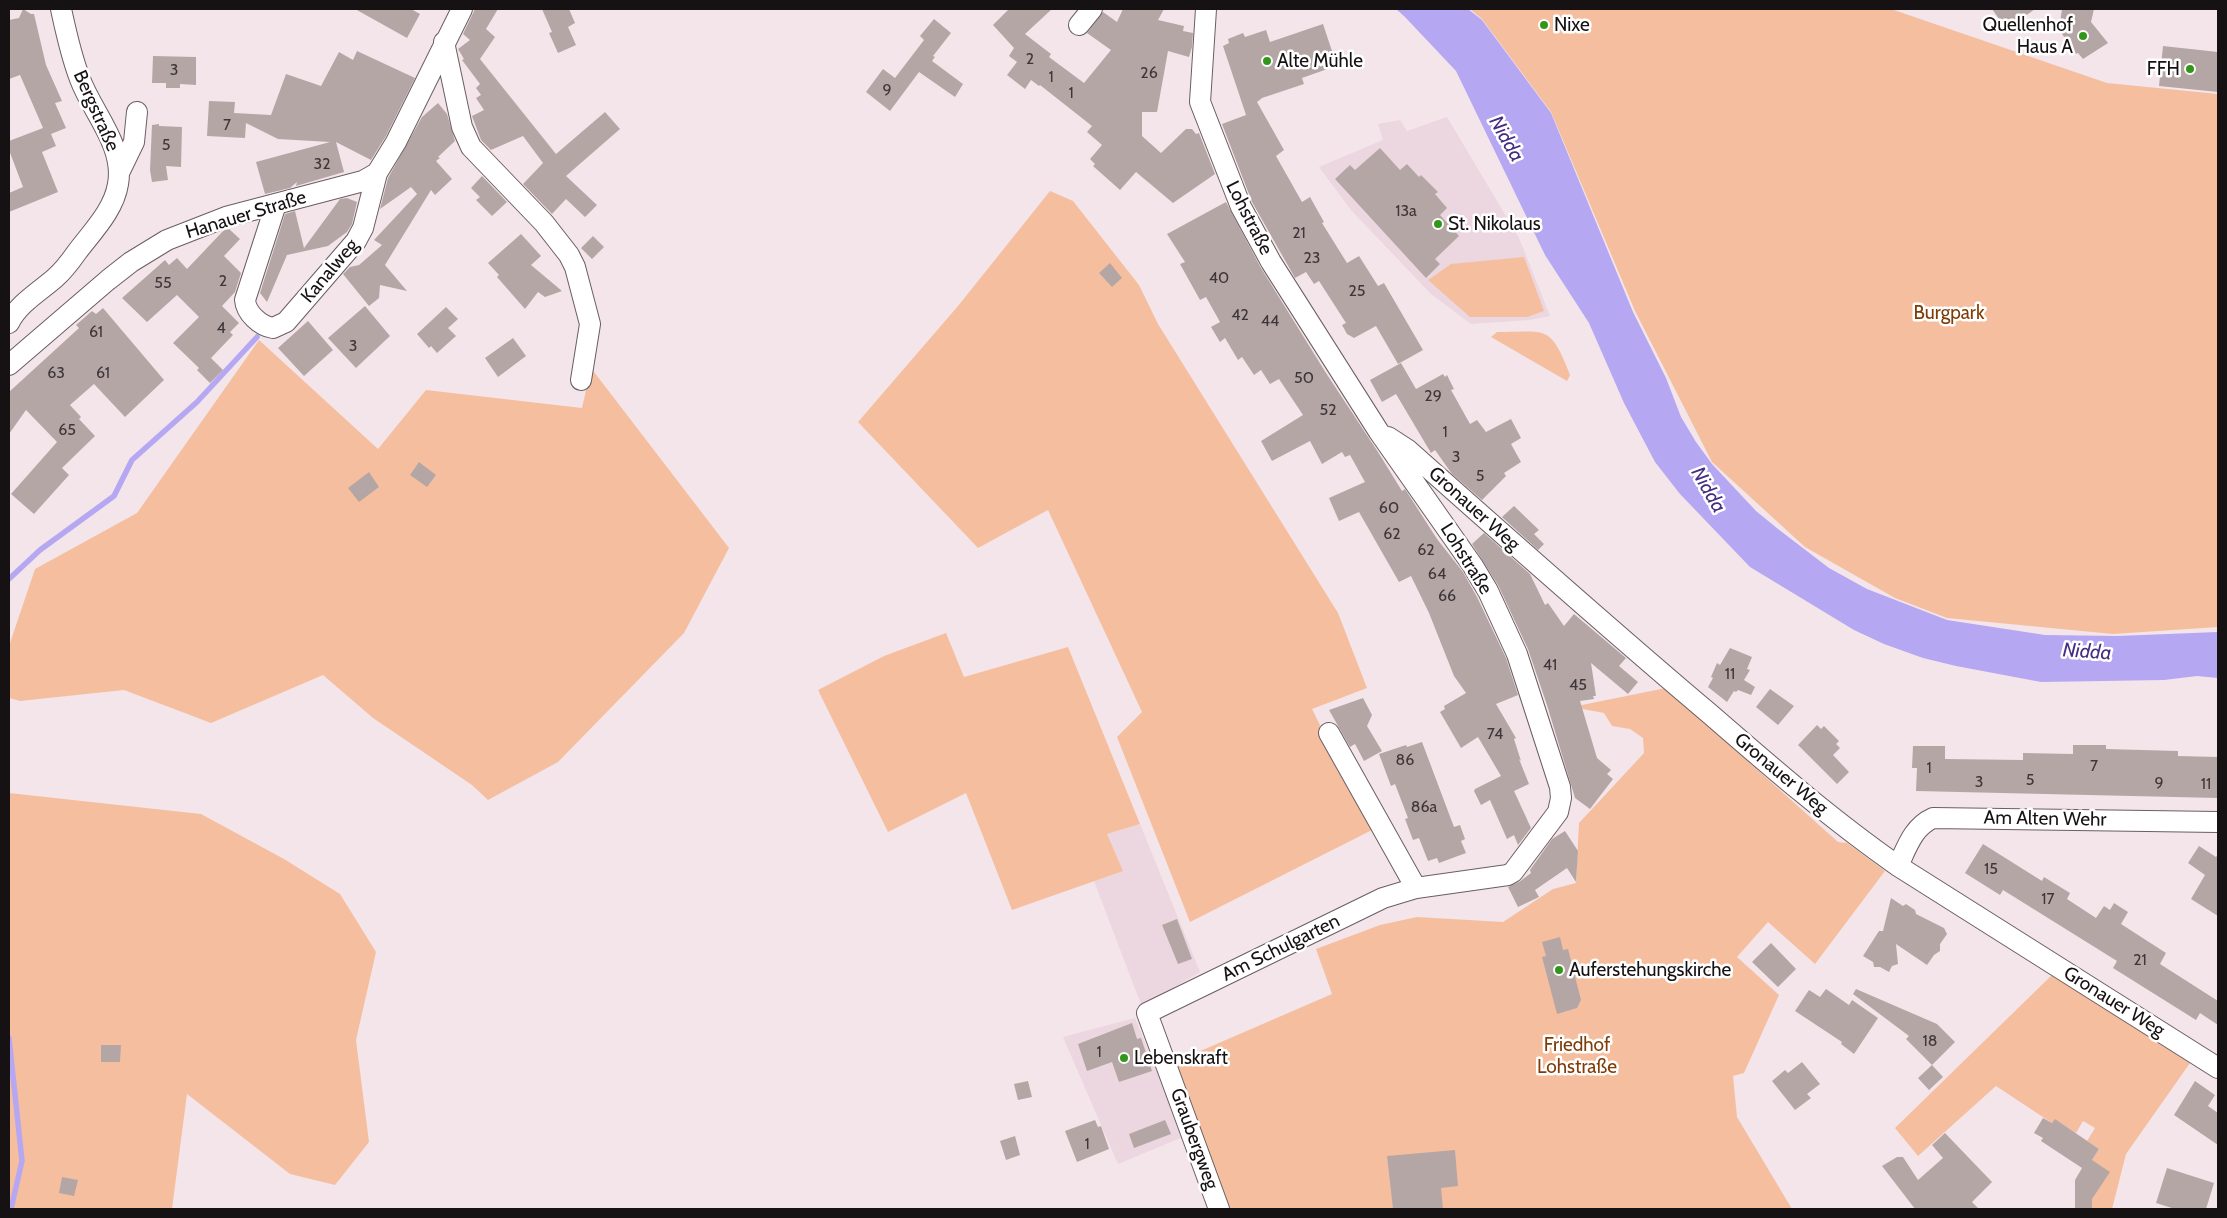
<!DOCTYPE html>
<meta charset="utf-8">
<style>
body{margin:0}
#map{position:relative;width:2227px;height:1218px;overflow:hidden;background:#f3e5ea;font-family:Cabin,sans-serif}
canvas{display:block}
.frame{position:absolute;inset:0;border:10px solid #161113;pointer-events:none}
</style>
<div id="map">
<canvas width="2227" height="1218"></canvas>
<div class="frame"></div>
</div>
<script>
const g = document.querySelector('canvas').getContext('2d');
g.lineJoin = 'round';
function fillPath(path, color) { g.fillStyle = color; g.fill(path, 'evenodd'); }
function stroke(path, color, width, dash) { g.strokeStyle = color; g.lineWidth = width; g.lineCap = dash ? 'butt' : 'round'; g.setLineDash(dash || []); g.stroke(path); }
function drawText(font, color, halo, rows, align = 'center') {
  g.font = font + ' Cabin,sans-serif'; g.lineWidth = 5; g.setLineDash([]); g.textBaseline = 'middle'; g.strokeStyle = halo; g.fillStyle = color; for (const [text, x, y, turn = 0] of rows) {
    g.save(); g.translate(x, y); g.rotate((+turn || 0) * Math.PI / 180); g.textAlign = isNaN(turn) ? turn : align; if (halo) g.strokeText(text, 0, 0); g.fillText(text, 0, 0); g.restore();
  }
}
const built = new Path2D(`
 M1447,117L1519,238L1550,316L1529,320L1471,324L1431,294L1351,210L1319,167L1383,140L1378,124L1400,120L1407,131Z
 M1140,824L1200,972L1142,1007L1094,881L1122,871L1107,834Z
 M1135,1018L1183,1137L1118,1164L1063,1037Z`);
const green = new Path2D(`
 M1470,9H1891L2107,83L2218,94V627L2113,634L1947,618L1895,598L1805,547L1712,462L1635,311L1551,112L1482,19Z
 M1050,191L1073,201L1139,285L1158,324L1338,613L1367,688L1312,709L1372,830L1190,922L1117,737L1142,712L1048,510L978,548L858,422L958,306Z
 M1524,257L1544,311L1527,317H1470L1428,280L1451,264Z
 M1497,332C1548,332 1550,324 1570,375L1567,381L1491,337Z
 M259,340L378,449L426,390L582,408L591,368L729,548L684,633L558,762L488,800L472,785L373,718L323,675L211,723L124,690L20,701L9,698V646L35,569L137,513Z
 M946,633L964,677L1068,647L1140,824L1107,834L1123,871L1012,910L966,793L888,832L818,690L884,656Z
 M1666,688L1838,842L1847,843L1885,871L1815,964L1768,922L1737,957L1779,995L1744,1073L1733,1076L1737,1117L1792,1209H1224L1175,1062L1332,994L1316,949L1380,925L1417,917L1503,922L1553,889L1576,883L1579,823L1644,753L1643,738L1630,729L1612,726L1604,713L1572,707Z
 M9,793L201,814L284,859L340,894L376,952L356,1040L369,1142L335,1185L290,1174L187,1094L172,1209H9Z
 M2053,974L2190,1063L2126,1154L2112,1209H2092V1160L2099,1149L2087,1141L2095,1128L2083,1121L2076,1133L2055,1120L2052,1123L1996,1086L1918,1156L1895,1128Z`);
const water = new Path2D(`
 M1396,9H1468L1482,20L1551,113L1633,312L1666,378L1681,417L1696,442L1712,464L1756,511L1778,529L1829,568L1867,589L1947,620L2045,635L2117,636L2218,632V678L2197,676L2164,680L2041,682L1956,666L1923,658L1884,644L1854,630L1750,567L1680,494L1655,462L1624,403L1589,323L1545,255L1456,71L1405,17Z`);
const stream = new Path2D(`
 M9,579L40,550L114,496L132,460L197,402L257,337
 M9,1038L22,1161L11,1209`);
const building = new Path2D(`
 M23,9L31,14H34L46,65L62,101L55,103L66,128L51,134L56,146L42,152L58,192L9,212V193L23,187L9,150V141L43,128L20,75L9,79V20L19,18Z
 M355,9H411L420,14L407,38Z
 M475,9H498L486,29L495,37L480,59L556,154L605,112L620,129L566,176L597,205L585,217L566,199L552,214L523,184L543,163L523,136L491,150L481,140L472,116L484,110L476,98L481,95L476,88L480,84L462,60L464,59L458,49L470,40L463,34Z
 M542,9H569L575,23L568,27L576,45L558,53L549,33L552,32Z
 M1009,9H1052L1025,34L1051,54L1049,57L1084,83L1111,50L1087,33L1103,12L1117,22L1123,9H1164L1158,20L1184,26L1183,31L1193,33L1192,47L1189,57L1168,51L1157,112H1142V136L1161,153L1186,129H1192L1196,134L1199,133L1215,174L1173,203L1136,172L1120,190L1093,166L1095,164L1090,159L1102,145L1087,132L1092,126L1040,85L1039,86L1031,80L1025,89L1007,75L1017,62L1009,56L1014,48L993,25Z
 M1992,9H2035L2010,27L2004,26Z
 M2062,9H2094L2091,22L2108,43L2083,59L2078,53L2075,54L2059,29Z
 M934,19L951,33L933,56L935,57L932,61L963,84L955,97L919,72L890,111L866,92L883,69L895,78L924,40L920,36Z
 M1323,24L1334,57L1330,59L1333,67L1302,78L1304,84L1262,98L1257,102L1284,150L1276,156L1302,202L1310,197L1324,222L1322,223L1347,263L1359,256L1378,286L1384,283L1423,350L1398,364L1376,326L1354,338L1347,334L1342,325L1346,323L1319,281L1314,284L1306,272L1295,278L1252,202L1222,124L1246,115L1223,46L1229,43L1228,39L1243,33L1245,37L1266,30L1270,42Z
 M2163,46L2218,52V92L2159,86Z
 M357,51L415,78L386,136L371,160L336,142L344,172L296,186L297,182L290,188L265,194L256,162L330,142L278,139L246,123L245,138L207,136L209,101L235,102L234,113L271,115L286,74L321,86L339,52L353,60Z
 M153,56L196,57V85L180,84V88H166V83H152Z
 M438,103L447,114L455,141L438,157L440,158L436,161L452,179L435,195L431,190L385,265L407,291L380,285L379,298L369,306L343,274L350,267L359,265L382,245L374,240L417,194L411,187L380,209L388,178L422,117Z
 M159,124V126L182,127L181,167L166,166L168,180L152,182L150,170L152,125Z
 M1380,148L1400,170L1407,164L1419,177L1421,175L1438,192L1435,194L1447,208L1440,215L1459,236L1435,259L1440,264L1426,278L1335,179L1350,165L1355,170Z
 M482,176L507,202L492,216L476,200L480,197L471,188Z
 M347,198L357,202L352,224L347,232L328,246L287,255L267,302L260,293L285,214L295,211L304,248L340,199Z
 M1226,202L1261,268L1326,373L1378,452L1402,491L1405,489L1437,539L1463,572L1477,597L1506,658L1518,695L1496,704L1516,738L1514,739L1521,761L1519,759L1529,784L1514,791L1531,828L1518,845L1514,835L1507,839L1490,800L1481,805L1474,791L1475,789L1501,776L1478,737L1461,748L1440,712L1445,709L1444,706L1466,693L1454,676L1429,613L1411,576L1399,582L1359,512L1339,521L1332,505L1329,498L1365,482L1350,455L1345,457L1342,452L1322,464L1310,441L1272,461L1261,441L1303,415L1279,379L1270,384L1261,370L1254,375L1242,357L1238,360L1225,338L1220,342L1211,327L1220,322L1206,297L1200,300L1180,264L1185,262L1167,234Z
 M229,229L240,239L224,256L241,273L235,292L222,306L239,323L230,332L233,335L211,358L223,370L210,383L197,370L199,368L173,343L199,317L177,295L147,322L122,298L165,260L169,265L177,258L187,269L224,230Z
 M521,234L541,256L531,265L562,291L545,297L538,292L525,309L497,277L499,275L488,263Z
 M593,236L604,247L592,259L581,248Z
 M1110,263L1122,278L1112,287L1099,273Z
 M365,306L390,336L356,368L328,338Z
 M446,307L458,319L448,328L456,336L437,353L431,346L429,348L417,334Z
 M103,308L164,380L125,417L94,384L70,405L81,417L79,419L95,436L62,468L69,475L34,514L11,494L57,442L26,410L9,434V392L79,328L76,325L92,311L96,314Z
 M308,321L333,350L304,376L278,348Z
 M513,338L526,356L498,377L485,358Z
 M1401,363L1416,389L1443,374L1445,377L1447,375L1454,389L1451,390L1470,424L1477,420L1486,432L1511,419L1521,438L1511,444L1521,462L1504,473L1506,476L1482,500L1452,474L1435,450L1431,453L1396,394L1382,402L1370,380Z
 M419,462L436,475L427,487L410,475Z
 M369,472L379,487L359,502L348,488Z
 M1514,506L1539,530L1534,534L1544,544L1538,550L1502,517Z
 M1484,533L1530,574L1545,605L1548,603L1564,626L1574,614L1626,658L1619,666L1638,682L1628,694L1591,663L1596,696H1593L1594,699L1580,701L1597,758L1611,770L1607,774L1613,779L1590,809L1575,798L1547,705L1528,649L1498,585L1472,544Z
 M1730,648L1752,657L1747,669L1750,670L1744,680L1755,687L1751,695L1738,690L1736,692L1734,691L1727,702L1708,687L1713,678L1711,677L1717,663L1720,665Z
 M1770,689L1794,706L1778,725L1756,707Z
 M1363,698L1372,715L1367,726L1382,751L1364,761L1355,744L1350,747L1329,710Z
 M1817,725L1821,729L1824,726L1839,741L1836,744L1840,748L1833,755L1849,772L1837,784L1798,745Z
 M1422,742L1454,827L1460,825L1465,839L1461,841L1466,853L1439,863L1437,858L1428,861L1419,838L1413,840L1405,819L1408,818L1395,784L1391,786L1379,754L1406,745L1407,747Z
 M2073,745H2106V749L2178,751V756L2218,757V798L1916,791L1917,768H1912L1913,746H1945V759L2023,760V753L2073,754Z
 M1565,831L1578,851L1576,882L1567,868L1535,890L1539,897L1518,907L1508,887L1519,882L1531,873L1530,870L1552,839Z
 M1983,844L2042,881L2044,877L2070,893L2067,899L2096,918L2104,906L2110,910L2114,903L2128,912L2121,924L2166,953L2160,964L2218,1001V1025L2200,1013L2196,1020L2113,968L2117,961L2003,890L2000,895L1965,873Z
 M2199,846L2216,857L2218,854V916L2191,899L2205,875L2188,863Z
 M1891,898L1903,906L1906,904L1915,910L1916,914L1944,928L1947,934L1940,944V951L1934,955L1927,965L1896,944L1898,964L1892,966L1889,972L1880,967H1874L1873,962L1863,956L1879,931H1883Z
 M1177,919L1192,959L1178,964L1162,925Z
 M1560,937L1563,950L1568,949L1581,1000L1577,1008L1557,1014L1542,957L1546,956L1542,942Z
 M1771,943L1796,969L1778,987L1752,962Z
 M1826,989L1849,1005L1852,1000L1878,1018L1854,1054L1841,1044L1842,1042L1795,1011L1809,990L1820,997Z
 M1856,989L1937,1024L1955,1042L1932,1065L1906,1039L1909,1036L1853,994Z
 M1132,1023L1137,1039L1141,1038L1152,1071L1119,1082L1112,1062L1087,1071L1078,1044Z
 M101,1045H121L120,1062H101Z
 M1802,1062L1820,1084L1807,1094L1811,1098L1795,1110L1772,1081L1785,1070L1788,1073Z
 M1932,1065L1943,1077L1929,1090L1918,1078Z
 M1028,1081L1032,1097L1018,1100L1014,1084Z
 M2195,1081L2215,1095L2208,1106L2218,1113V1145L2174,1115Z
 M2043,1118L2052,1123L2055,1119L2099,1149L2092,1160L2110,1172L2092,1199V1209H2075V1180L2082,1168L2041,1141L2043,1138L2034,1133Z
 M1095,1120L1098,1127L1101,1126L1109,1149L1077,1162L1065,1131Z
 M1165,1120L1171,1134L1134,1148L1129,1134Z
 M1945,1133L1992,1182L1972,1202L1979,1209H1915L1882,1166L1897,1157H1903L1918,1180L1943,1158L1932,1145Z
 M1015,1136L1020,1155L1006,1160L1000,1141Z
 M1455,1150L1458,1186L1441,1188L1443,1209H1393L1387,1156Z
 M2167,1168L2214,1183L2206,1209H2175L2156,1203Z
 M62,1177L78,1180L74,1196L59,1193Z`);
const street = new Path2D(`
 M1206,9L1200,102L1241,207L1271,262L1379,432L1473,566L1488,591L1517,654L1560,787L1561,798L1558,812L1513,872L1508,875L1416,888L1383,898L1147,1013L1219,1209
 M1079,25L1092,9
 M444,42L462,127L471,147L544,223L569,255L575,267L590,324L581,380
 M119,173L134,142L137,112
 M276,204L245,300C246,313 260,326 273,328L286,322L356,241L363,228L377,173
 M9,323C18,304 39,292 55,278C63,271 70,262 77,252C92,232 114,210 118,184C125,146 92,112 80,79C71,56 66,32 61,9
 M9,365L108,280L131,262L167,240L226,217L363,181L377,173L396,142L462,9
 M1388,437L1408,450C1508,539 1608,628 1710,714C1771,767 1832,820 1898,866L2218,1068
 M1329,733L1416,888
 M1898,866C1907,847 1913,827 1933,818L2218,822`);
const markers = [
 [1544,25,5,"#32961a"],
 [2083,36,5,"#32961a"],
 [1267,61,5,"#32961a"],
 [2190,69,5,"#32961a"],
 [1438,224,5,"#32961a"],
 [1559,970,5,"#32961a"],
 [1124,1058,5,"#32961a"]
];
const numberNames = [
 ["2",1030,59],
 ["3",174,70],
 ["26",1149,73],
 ["1",1051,77],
 ["9",887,90],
 ["1",1071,93],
 ["7",227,125],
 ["5",166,145],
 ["32",322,164],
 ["13a",1406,211],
 ["21",1299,233],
 ["23",1312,258],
 ["40",1219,278],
 ["2",223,281],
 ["55",163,283],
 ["25",1357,291],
 ["42",1240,315],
 ["44",1270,321],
 ["4",221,328],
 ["61",96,332],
 ["3",353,346],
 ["63",56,373],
 ["61",103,373],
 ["50",1304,378],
 ["29",1433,396],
 ["52",1328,410],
 ["65",67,430],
 ["1",1445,432],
 ["3",1456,457],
 ["5",1480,476],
 ["60",1389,508],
 ["62",1392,534],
 ["62",1426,550],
 ["64",1437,574],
 ["66",1447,596],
 ["41",1550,665],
 ["11",1730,674],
 ["45",1578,685],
 ["74",1495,734],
 ["86",1405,760],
 ["7",2094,766],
 ["1",1929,768],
 ["5",2030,780],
 ["3",1979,782],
 ["9",2159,783],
 ["11",2206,784],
 ["86a",1424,807],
 ["15",1991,869],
 ["17",2048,899],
 ["21",2140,960],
 ["18",1930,1041],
 ["1",1099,1052],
 ["1",1087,1144]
];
const poiNames = [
 ["Nixe",1554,25],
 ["Quellenhof",2073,25,"right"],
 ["Haus A",2073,47,"right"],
 ["Alte Mühle",1277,61],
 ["FFH",2180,69,"right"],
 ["St. Nikolaus",1448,224],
 ["Auferstehungskirche",1569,970],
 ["Lebenskraft",1134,1058]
];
const streetNames = [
 ["Bergstraße",96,111,66],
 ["Hanauer Straße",246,215,-17],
 ["Lohstraße",1249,218,63],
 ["Kanalweg",330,271,-50],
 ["Gronauer Weg",1474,509,42],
 ["Lohstraße",1466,559,58],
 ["Gronauer Weg",1781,774,40],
 ["Am Alten Wehr",2045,819,1],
 ["Am Schulgarten",1281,948,-26],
 ["Gronauer Weg",2114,1002,32],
 ["Graubergweg",1194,1139,70]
];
const parkNames = [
 ["Burgpark",1949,313],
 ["Friedhof",1577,1045],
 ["Lohstraße",1577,1067]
];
const waterNames = [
 ["Nidda",1506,139,60],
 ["Nidda",1708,490,60],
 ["Nidda",2087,652,4]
];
fillPath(built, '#ecd6df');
fillPath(green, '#f5bf9f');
fillPath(water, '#b5a7f2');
stroke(stream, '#b5a7f2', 5.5);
fillPath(building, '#b5a6a6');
stroke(street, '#6a5e63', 22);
stroke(street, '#fff', 20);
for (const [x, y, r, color] of markers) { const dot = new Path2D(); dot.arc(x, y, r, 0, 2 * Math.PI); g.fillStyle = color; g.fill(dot); stroke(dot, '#fff', 2); }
drawText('16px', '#3e3638', null, numberNames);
drawText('19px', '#161113', '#fff', poiNames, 'left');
drawText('19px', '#161113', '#fff', streetNames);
drawText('19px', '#7f3c07', '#fff', parkNames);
drawText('italic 20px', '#462d82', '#fff', waterNames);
</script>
